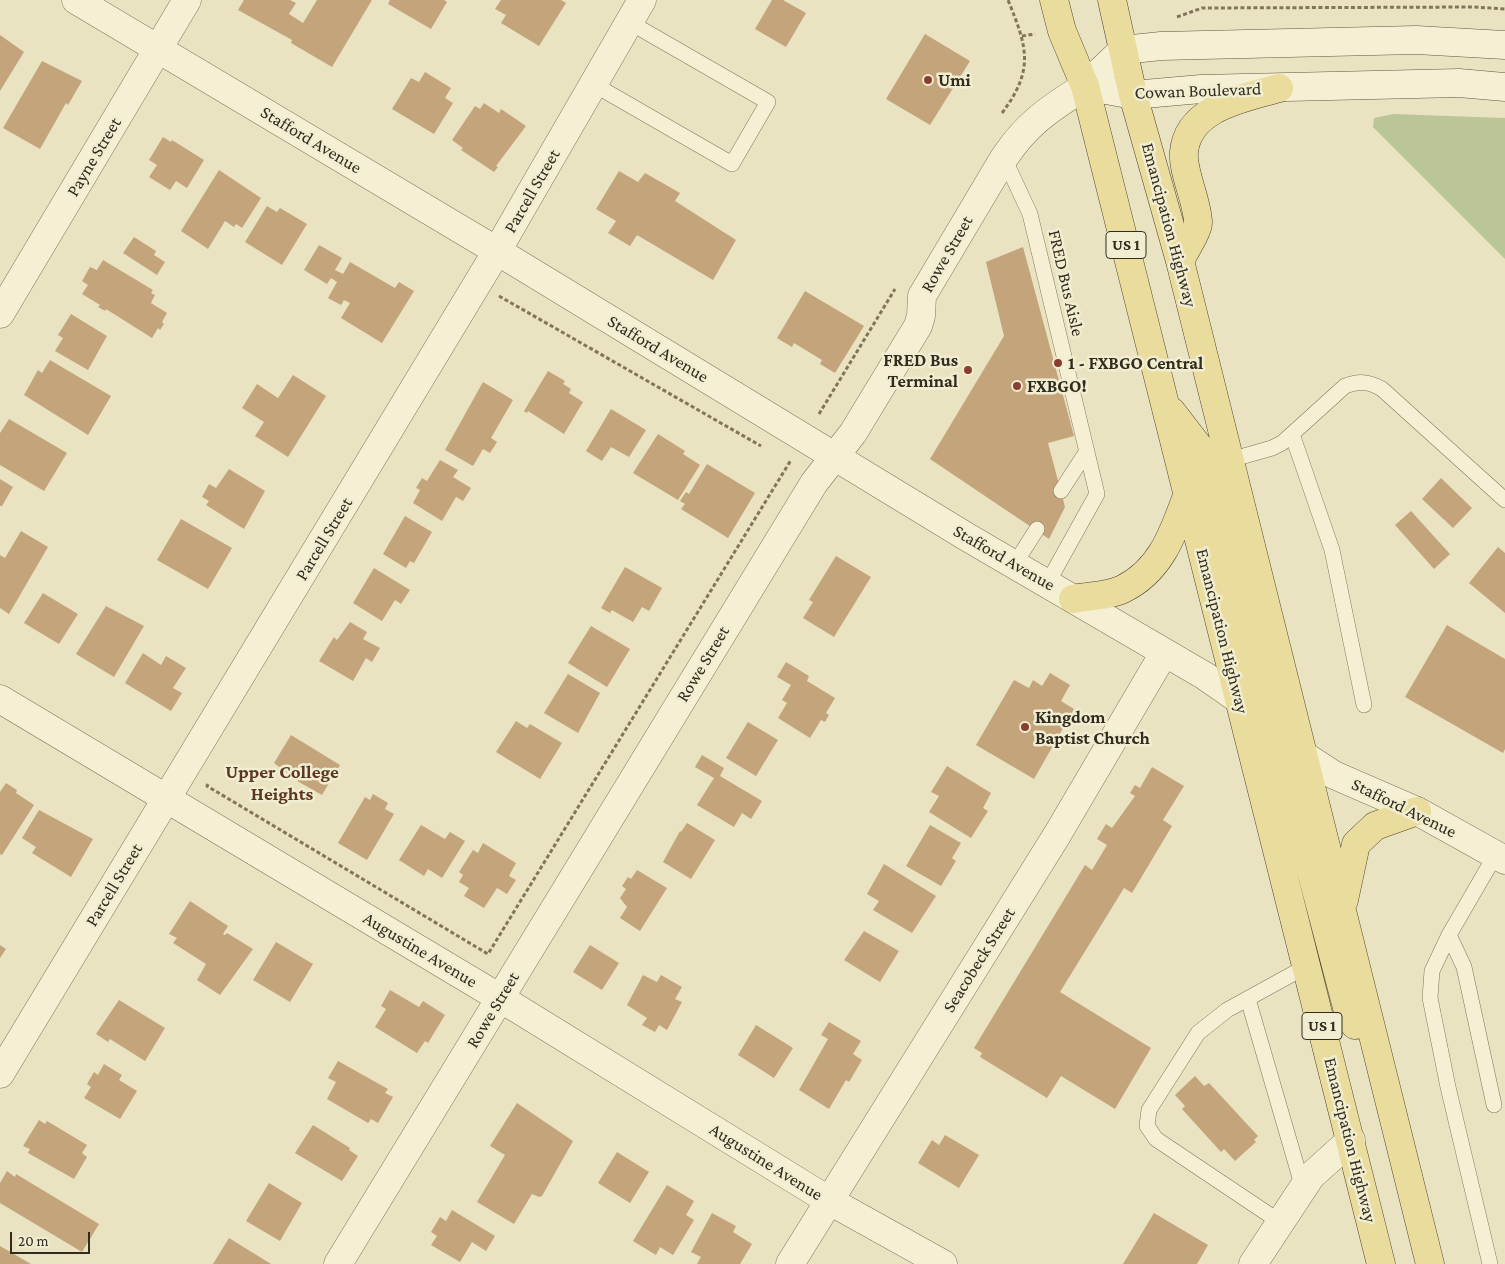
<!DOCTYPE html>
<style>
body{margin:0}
#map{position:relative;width:1505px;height:1264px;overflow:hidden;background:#e9e3c2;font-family:"Crimson Pro",serif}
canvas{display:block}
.scale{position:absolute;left:10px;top:1232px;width:80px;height:22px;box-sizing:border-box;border:2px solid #322b1e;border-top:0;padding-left:6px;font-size:15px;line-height:18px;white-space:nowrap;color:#322b1e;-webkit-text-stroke:4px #f1edd1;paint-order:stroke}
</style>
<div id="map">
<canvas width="1505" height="1264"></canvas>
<div class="scale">20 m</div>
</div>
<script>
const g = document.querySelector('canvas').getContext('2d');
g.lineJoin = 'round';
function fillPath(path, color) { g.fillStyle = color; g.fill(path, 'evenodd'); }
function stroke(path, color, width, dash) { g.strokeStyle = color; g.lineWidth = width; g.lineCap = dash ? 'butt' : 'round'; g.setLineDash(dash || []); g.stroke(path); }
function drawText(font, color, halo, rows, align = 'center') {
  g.font = font + ' "Crimson Pro",serif'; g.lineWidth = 5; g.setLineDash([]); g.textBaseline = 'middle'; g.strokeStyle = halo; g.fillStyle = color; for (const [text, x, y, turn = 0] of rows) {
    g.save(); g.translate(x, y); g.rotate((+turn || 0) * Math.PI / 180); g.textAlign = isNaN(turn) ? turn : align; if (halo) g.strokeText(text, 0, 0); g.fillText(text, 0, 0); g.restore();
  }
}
const green = new Path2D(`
 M1393,114L1505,118V259L1373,127L1374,118Z`);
const building = new Path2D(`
 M244,0H290L296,3L289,14L303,23L317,0H372L332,67L291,43L292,40L238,10Z
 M390,0H444L447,2L431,29L388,4Z
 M501,0H561L566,3L539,46L501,23L506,15L495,9Z
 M772,0H783L806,13L786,47L755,29Z
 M925,34L970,61L930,125L886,99Z
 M0,35L24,52L0,91Z
 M42,61L82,81L68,105L66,103L40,149L3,128Z
 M425,72L451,88L445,98L453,103L434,134L392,109L411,78L419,82Z
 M484,103L499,113L501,109L526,126L496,166L498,167L494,172L461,150L463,148L452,140L475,106L480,109Z
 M163,137L171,142L172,140L204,160L187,188L176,181L170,190L149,177L157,165L149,160Z
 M219,170L261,198L242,228L236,224L234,227L225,221L208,249L181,231Z
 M619,171L638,182L645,173L680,193L675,201L736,240L713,280L637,235L630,246L608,233L616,221L596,209Z
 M267,206L277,212L280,208L307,224L282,265L245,242Z
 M134,237L156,251L154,255L165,262L157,275L123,253Z
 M319,245L342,258L335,270L343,274L350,262L395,288L399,282L414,291L382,343L341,318L350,303L344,300L341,305L328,298L337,282L331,278L327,284L304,270Z
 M1023,247L1074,436L1048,443L1065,507L1049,539L930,459L1004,336L986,262Z
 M103,260L153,290L151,293L155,295L151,303L167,313L162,322L164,324L160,330L158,328L152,338L106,309L105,311L98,307L100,305L82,294L88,285L82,281L90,267L97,270Z
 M805,291L864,326L835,373L820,364L822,360L794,343L792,347L777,338Z
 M71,314L107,336L88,370L55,351L63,338L58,335Z
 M50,360L111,396L88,435L24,395L38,370L42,373Z
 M548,371L565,381L563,384L571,389L569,393L583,402L564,434L528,411L527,413L524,411Z
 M293,375L326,396L288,457L255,436L264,422L242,408L257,384L278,398Z
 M483,382L513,400L491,438L497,442L490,453L483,449L473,466L445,450Z
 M611,409L646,430L629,457L611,447L602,461L586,451Z
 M9,419L67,453L44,491L0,465V433Z
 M658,434L685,451L683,454L700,465L678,500L633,473Z
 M440,460L458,470L453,477L471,488L463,501L456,497L442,521L413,503L420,490L416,488L422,478L427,481Z
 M707,464L755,493L728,538L681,509L685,504L680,501L686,492L689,494Z
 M229,469L265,491L244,529L206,505L209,501L202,497L209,484L216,488Z
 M1441,478L1472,508L1453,528L1422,499Z
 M0,479L13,487L2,506H0Z
 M1411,511L1450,554L1434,569L1395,525Z
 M405,516L432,532L414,563L410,561L406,568L383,554Z
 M181,519L232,548L208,589L157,560Z
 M21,531L48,547L9,614L0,608V555L5,558Z
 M1498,547L1505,553V613L1469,583Z
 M836,556L871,577L834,637L803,618L813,602L809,600Z
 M625,567L662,588L649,611L642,607L633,622L612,610L610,613L601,608Z
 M374,568L410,590L401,604L395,600L382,621L353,603Z
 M43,593L78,614L59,644L24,623Z
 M106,606L144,626L114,677L76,654Z
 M350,622L367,632L363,639L380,648L372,662L366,658L353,681L319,661L334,637L337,640Z
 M1447,625L1505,659V749L1503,753L1405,697Z
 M591,626L630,649L607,687L568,663Z
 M143,653L161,665L166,656L186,668L173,688L182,693L171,711L125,683Z
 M786,662L809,676L807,681L835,698L826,713L829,715L825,722L821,720L810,738L778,718L787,703L782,700L791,685L777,677Z
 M1050,673L1070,685L1061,701L1074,709L1034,779L976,745L1014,680L1029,688L1033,680L1042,686Z
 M568,674L600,693L578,733L544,713Z
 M516,721L527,728L530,724L562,743L540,779L496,752Z
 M748,722L778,740L756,776L726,758Z
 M291,735L340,765L322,795L299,782L274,763Z
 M702,755L724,768L720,776L762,801L751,819L742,813L734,827L697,805L714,778L695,767Z
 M947,766L991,793L983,808L988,811L971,838L929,812L939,796L931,792Z
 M1152,767L1184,786L1163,820L1172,826L1132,893L1124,888L1060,992L1151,1048L1115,1109L1061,1076L1047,1098L980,1057L982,1053L974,1048L1085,865L1092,870L1107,845L1097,839L1106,824L1112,828L1135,796L1130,793L1135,785L1140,788Z
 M6,783L17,790L16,793L34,805L2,855L0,854V792Z
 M373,794L388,803L385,809L394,814L367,860L338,843L365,797L370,800Z
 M39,810L93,839L71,877L32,853L36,847L22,838Z
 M687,823L715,840L691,879L663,862L680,831L681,832Z
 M421,825L445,839L450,832L465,841L442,878L428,869L424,876L399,860Z
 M930,825L961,843L952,858L956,861L941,886L906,866Z
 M483,843L516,863L509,876L516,880L507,894L497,888L484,908L464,896L469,888L459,882L463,875L459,872L473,850L478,853Z
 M884,864L936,896L912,933L873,910L879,901L867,894Z
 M637,870L667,888L640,931L620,918L627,907L620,898L626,889L622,886L628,877L631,879Z
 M190,901L228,926L223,934L225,935L227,933L253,949L220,995L197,980L206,964L173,943L177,938L169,934Z
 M864,931L899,951L880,982L844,960Z
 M276,942L313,964L290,1002L253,980Z
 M0,945L6,949L0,958Z
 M590,945L619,963L602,990L573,972Z
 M643,975L657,982L661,975L682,987L675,999L682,1002L667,1030L659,1025L655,1032L642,1025L647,1018L627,1005Z
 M390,990L419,1007L423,1001L445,1015L428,1043L425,1041L417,1053L375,1027L386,1009L381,1006Z
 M119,1000L165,1028L145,1061L110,1039L108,1042L96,1034Z
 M829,1022L861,1041L853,1054L862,1060L849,1082L846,1080L829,1109L799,1090L828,1039L821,1035Z
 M756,1025L793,1048L774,1078L738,1055Z
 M338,1061L388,1089L385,1093L393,1097L378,1123L371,1119L368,1123L327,1099L336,1082L328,1078Z
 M104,1064L122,1075L119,1080L137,1091L120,1119L84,1098L91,1087L87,1084L94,1072L98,1075Z
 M1195,1076L1204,1086L1209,1083L1258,1136L1254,1140L1256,1142L1235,1161L1224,1149L1221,1152L1182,1109L1185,1106L1175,1095Z
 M517,1103L573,1141L542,1196L539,1197L532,1194L514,1224L477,1202L505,1155L490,1146Z
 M39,1120L45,1124L47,1121L87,1145L82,1153L87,1157L74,1179L28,1153L30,1149L23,1146Z
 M313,1125L350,1148L349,1150L358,1156L342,1181L295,1153Z
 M945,1135L979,1155L959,1188L918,1163L932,1140L939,1145Z
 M617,1152L649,1172L630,1203L598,1183Z
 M7,1171L15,1177L16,1174L99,1224L82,1252L0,1203V1183Z
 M269,1183L302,1203L280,1241L246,1221Z
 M667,1185L694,1201L686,1215L694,1220L673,1255L660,1247L656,1255L633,1241Z
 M452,1210L495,1236L486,1251L472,1242L460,1262L431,1245L437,1236L431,1232L440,1217L446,1221Z
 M712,1213L736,1226L733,1232L752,1244L740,1264H697L701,1257L691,1252Z
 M1154,1213L1208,1245L1197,1264H1123Z
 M229,1238L271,1264H213Z
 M0,1246L31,1264H0Z`);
const path = new Path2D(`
 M1177,17L1202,8L1474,7L1505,9
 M1022,36L1035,34
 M1002,113C1035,69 1027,47 1008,0
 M499,296L761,446
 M819,414L895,289
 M208,784L207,786L488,954L791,460`);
const service = new Path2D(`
 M593,84L732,164L768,102L629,22
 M1004,158L1030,214L1097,494L1047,584
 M1292,434L1332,550L1364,705
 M1230,460L1272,448L1282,443L1345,386C1359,381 1368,381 1382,389L1505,500
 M1061,491L1087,451
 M1014,565L1037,529
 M1449,935L1464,967L1494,1105
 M1248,999L1303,1188
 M1280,1222L1156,1139L1147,1126L1149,1110L1198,1033L1227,1010L1307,966
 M1490,1264L1448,1087L1430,998L1432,971L1449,935L1496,854`);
const minor = new Path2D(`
 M76,0L497,251L967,537L1205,676L1238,699
 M0,314L187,0
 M0,699L500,998L828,1200L943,1264
 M1303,755L1334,775L1417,811L1505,860
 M0,1074L497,251L642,0
 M338,1264L814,483L853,433L918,326L921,316L922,296L1004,158C1028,122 1050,109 1085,86
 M790,1264L1057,835L1164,653
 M1253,1264L1311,1176L1351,1140`);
const secondary = new Path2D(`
 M1085,86L1123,50L1161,46L1416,40L1505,45
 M1085,86L1133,95L1201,89L1459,83L1505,87`);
const primary = new Path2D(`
 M1054,0L1062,31L1085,86L1381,1264
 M1112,0L1133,95L1180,261L1430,1264
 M1180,261C1184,252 1198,231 1198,223C1198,202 1182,172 1184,152C1188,107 1245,98 1279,88
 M1172,412L1199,447L1256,675L1274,714L1290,742
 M1073,599C1088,596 1109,596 1123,589C1162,570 1174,531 1188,493
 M1245,708L1282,760L1350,1019L1355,1025
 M1344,900L1356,844L1375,826L1417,811`);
const markers = [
 [928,80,5,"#8a3d31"],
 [1058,363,5,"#8a3d31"],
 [968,370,5,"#8a3d31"],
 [1017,386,5,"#8a3d31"],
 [1025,727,5,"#8a3d31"]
];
const shields = [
 [1126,245,40],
 [1322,1026,40]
];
const shieldNames = [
 ["US 1",1126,245],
 ["US 1",1322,1026]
];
const poiNames = [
 ["Umi",938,80],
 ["FRED Bus",958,360,"right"],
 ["Terminal",958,381,"right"],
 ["1 - FXBGO Central",1068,363],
 ["FXBGO!",1027,386],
 ["Kingdom",1035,717],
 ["Baptist Church",1035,738]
];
const streetNames = [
 ["Cowan Boulevard",1198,91,-2],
 ["Stafford Avenue",311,140,31],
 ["Payne Street",94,157,-59],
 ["Parcell Street",532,191,-60],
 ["Emancipation Highway",1169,225,75],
 ["Rowe Street",947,254,-60],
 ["FRED Bus Aisle",1066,283,77],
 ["Stafford Avenue",658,349,31],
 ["Parcell Street",324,539,-59],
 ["Stafford Avenue",1004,558,30],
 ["Emancipation Highway",1222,631,76],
 ["Rowe Street",703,664,-59],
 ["Stafford Avenue",1404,808,26],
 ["Parcell Street",114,885,-59],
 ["Augustine Avenue",420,950,31],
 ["Seacobeck Street",979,960,-58],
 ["Rowe Street",493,1010,-59],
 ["Emancipation Highway",1350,1140,76],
 ["Augustine Avenue",766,1162,32]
];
const neighbourhoodNames = [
 ["Upper College",282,772],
 ["Heights",282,794]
];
fillPath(green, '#bac697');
fillPath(building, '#c4a47b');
stroke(service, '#81755b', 16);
stroke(minor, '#81755b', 29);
stroke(secondary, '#63563e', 29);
stroke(primary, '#4f432f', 29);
stroke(path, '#81755b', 3, [4, 2.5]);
stroke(service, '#f5f0d4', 15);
stroke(minor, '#f5f0d4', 28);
stroke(secondary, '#f5f0d4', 28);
stroke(primary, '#e9dc9d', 28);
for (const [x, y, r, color] of markers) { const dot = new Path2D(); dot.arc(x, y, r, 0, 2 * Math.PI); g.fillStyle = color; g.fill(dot); stroke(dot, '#f1edd1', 2); }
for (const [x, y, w] of shields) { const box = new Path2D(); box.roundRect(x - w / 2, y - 13.5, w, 27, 4); g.fillStyle = '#f1edd1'; g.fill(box); stroke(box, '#322b1e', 1); }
drawText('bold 16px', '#322b1e', null, shieldNames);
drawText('bold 18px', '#322b1e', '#f1edd1', poiNames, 'left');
drawText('18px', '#322b1e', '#f1edd1', streetNames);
drawText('bold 19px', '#5b3621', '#f1edd1', neighbourhoodNames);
</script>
